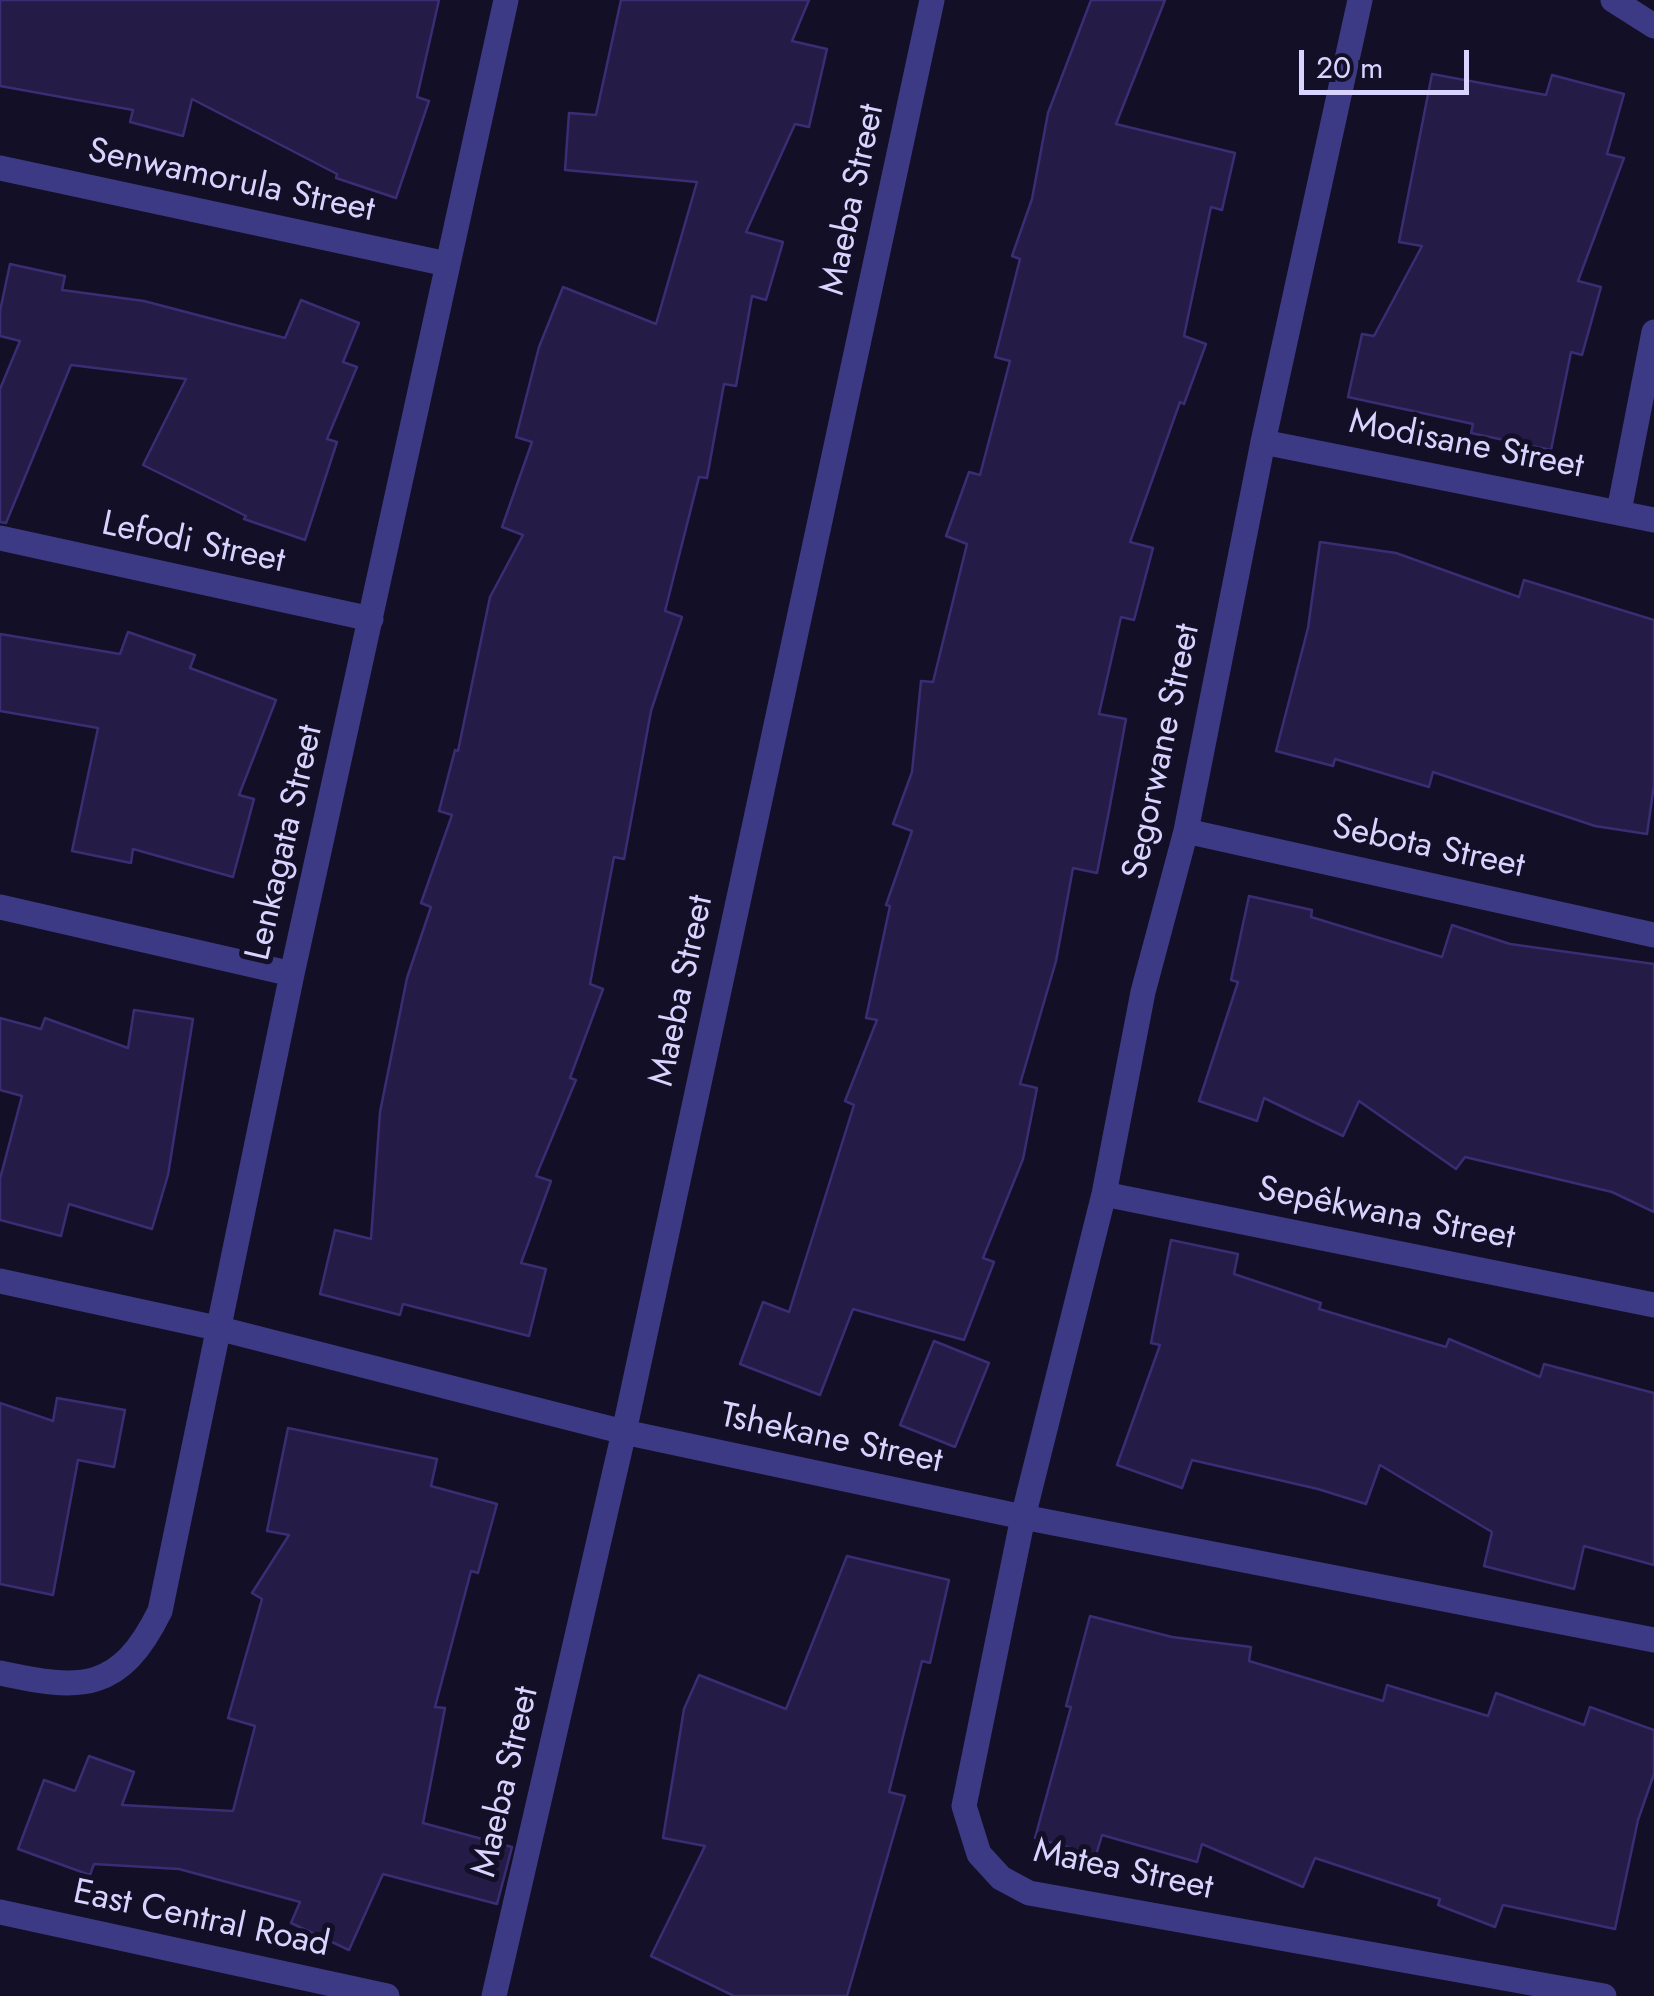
<!DOCTYPE html>
<meta charset="utf-8">
<style>
body{margin:0}
#map{position:relative;width:1654px;height:1996px;overflow:hidden;background:#130f26;font-family:Jost,sans-serif}
canvas{display:block}
.scale{position:absolute;left:1299px;top:50px;width:170px;height:45px;box-sizing:border-box;border:5px solid #d9d4ff;border-top:0;padding-left:12px;font-size:30px;line-height:35px;white-space:nowrap;color:#d9d4ff;-webkit-text-stroke:8px #130f26;paint-order:stroke}
</style>
<div id="map">
<canvas width="1654" height="1996"></canvas>
<div class="scale">20 m</div>
</div>
<script>
const g = document.querySelector('canvas').getContext('2d');
g.lineJoin = 'round';
function fillPath(path, color) { g.fillStyle = color; g.fill(path, 'evenodd'); }
function stroke(path, color, width, dash) { g.strokeStyle = color; g.lineWidth = width; g.lineCap = dash ? 'butt' : 'round'; g.setLineDash(dash || []); g.stroke(path); }
function drawText(font, color, halo, rows, align = 'center') {
  g.font = font + ' Jost,sans-serif'; g.lineWidth = 10; g.setLineDash([]); g.textBaseline = 'middle'; g.strokeStyle = halo; g.fillStyle = color; for (const [text, x, y, turn = 0] of rows) {
    g.save(); g.translate(x, y); g.rotate((+turn || 0) * Math.PI / 180); g.textAlign = isNaN(turn) ? turn : align; if (halo) g.strokeText(text, 0, 0); g.fillText(text, 0, 0); g.restore();
  }
}
const building = new Path2D(`
 M0,0H439L417,97L429,101L396,198L336,178L337,174L192,99L183,136L130,122L133,110L0,86Z
 M621,0H809L792,41L827,49L809,127L795,124L746,232L783,242L766,300L752,296L736,386L724,384L707,478L699,477L665,611L682,617L651,711L624,859L614,857L590,984L603,989L570,1078L576,1080L536,1176L551,1181L521,1263L546,1269L529,1336L403,1304L400,1315L320,1294L335,1230L371,1239L380,1112L407,978L431,907L421,903L452,815L439,811L455,750L458,751L490,597L523,535L502,527L532,442L516,437L539,347L563,287L656,324L697,182L565,170L569,113L596,115Z
 M1091,0H1165L1116,124L1235,153L1222,210L1211,207L1184,336L1206,344L1184,404L1180,402L1130,542L1153,548L1134,620L1121,617L1099,714L1126,719L1109,811L1097,873L1073,868L1056,961L1020,1084L1037,1088L1023,1159L983,1258L994,1262L964,1340L853,1309L820,1395L740,1364L763,1302L789,1312L854,1105L845,1101L877,1020L866,1018L890,906L886,905L912,831L893,824L912,772L921,681L933,682L967,544L946,536L969,472L980,475L1010,361L995,357L1020,259L1012,256L1032,199L1048,113Z
 M1432,74L1546,95L1552,75L1624,94L1607,154L1624,158L1578,281L1601,287L1582,355L1571,352L1551,450L1471,433L1473,424L1348,397L1362,334L1374,336L1422,246L1399,242Z
 M10,264L65,276L62,290L144,301L285,338L301,300L359,323L343,362L357,367L327,439L337,442L305,540L244,519L246,516L143,465L186,379L71,365L6,523L0,522V389L20,341L0,336V311Z
 M1320,542L1396,553L1519,597L1524,580L1654,620V785L1647,834L1595,826L1433,772L1429,787L1335,759L1333,766L1276,751L1308,628Z
 M128,632L195,655L190,668L276,700L239,795L254,799L233,877L133,849L131,863L72,851L98,728L0,711V634L120,654Z
 M1249,896L1312,910L1311,917L1442,957L1452,925L1510,944L1654,964V1212L1612,1192L1465,1157L1456,1169L1359,1101L1343,1136L1264,1098L1257,1121L1199,1101L1238,982L1231,980Z
 M134,1010L193,1019L168,1175L152,1229L69,1204L61,1236L0,1220V1179L22,1096L0,1090V1018L41,1029L45,1018L128,1048Z
 M1171,1240L1238,1254L1234,1274L1321,1303L1319,1309L1446,1347L1449,1339L1540,1377L1544,1364L1654,1393V1565L1584,1546L1574,1589L1484,1566L1492,1532L1380,1465L1366,1504L1318,1489L1192,1460L1182,1488L1117,1465L1160,1345L1151,1343Z
 M934,1341L989,1363L955,1447L900,1425Z
 M57,1398L125,1410L114,1467L78,1460L53,1595L0,1584V1403L53,1421Z
 M288,1428L437,1459L431,1486L497,1504L478,1573L471,1571L435,1707L445,1708L423,1823L512,1847L497,1904L383,1874L349,1950L291,1923L300,1902L179,1869L94,1864L90,1875L18,1849L44,1780L75,1791L89,1756L134,1772L122,1805L233,1811L255,1726L228,1718L262,1599L252,1593L289,1535L267,1531Z
 M847,1556L949,1580L930,1663L922,1661L889,1792L905,1796L847,1996H734L651,1956L705,1846L663,1838L684,1709L699,1675L786,1709Z
 M1090,1616L1172,1637L1251,1647L1249,1661L1383,1701L1387,1685L1488,1716L1496,1693L1584,1725L1590,1707L1654,1730V1774L1638,1820L1615,1929L1503,1905L1495,1927L1438,1905L1440,1899L1315,1858L1303,1887L1202,1844L1197,1862L1102,1835L1096,1855L1035,1838L1071,1707L1066,1706Z`);
const minor = new Path2D(`
 M1360,0L1263,442L1186,831L1143,992L1104,1194L1023,1517L964,1806L979,1854L1001,1878L1029,1893L1604,1996
 M1613,0L1654,26
 M0,168L447,264
 M1263,442L1654,520
 M1619,511L1654,332
 M0,538L371,619
 M1186,831L1654,935
 M0,907L292,974
 M1104,1194L1654,1305
 M0,1281L221,1329L624,1432L1023,1517L1654,1640
 M0,1673C82,1691 120,1692 160,1611L292,974L506,0
 M494,1996L624,1432L932,0`);
const tertiary = new Path2D(`
 M0,1912L387,1996`);
const streetNames = [
 ["Senwamorula Street",231,182,12],
 ["Maeba Street",854,200,-78],
 ["Modisane Street",1466,446,11],
 ["Lefodi Street",193,544,12],
 ["Segorwane Street",1163,752,-78],
 ["Lenkagata Street",286,843,-77],
 ["Sebota Street",1428,848,12],
 ["Maeba Street",683,991,-78],
 ["Sepêkwana Street",1386,1215,11],
 ["Tshekane Street",831,1440,12],
 ["Maeba Street",507,1782,-77],
 ["Matea Street",1123,1871,12],
 ["East Central Road",201,1920,12]
];
fillPath(building, '#241b47');
stroke(building, '#3b2d73', 2.5);
stroke(minor, '#3d3a85', 25);
stroke(tertiary, '#3d3a85', 25);
drawText('35px', '#d9d4ff', '#130f26', streetNames);
</script>
